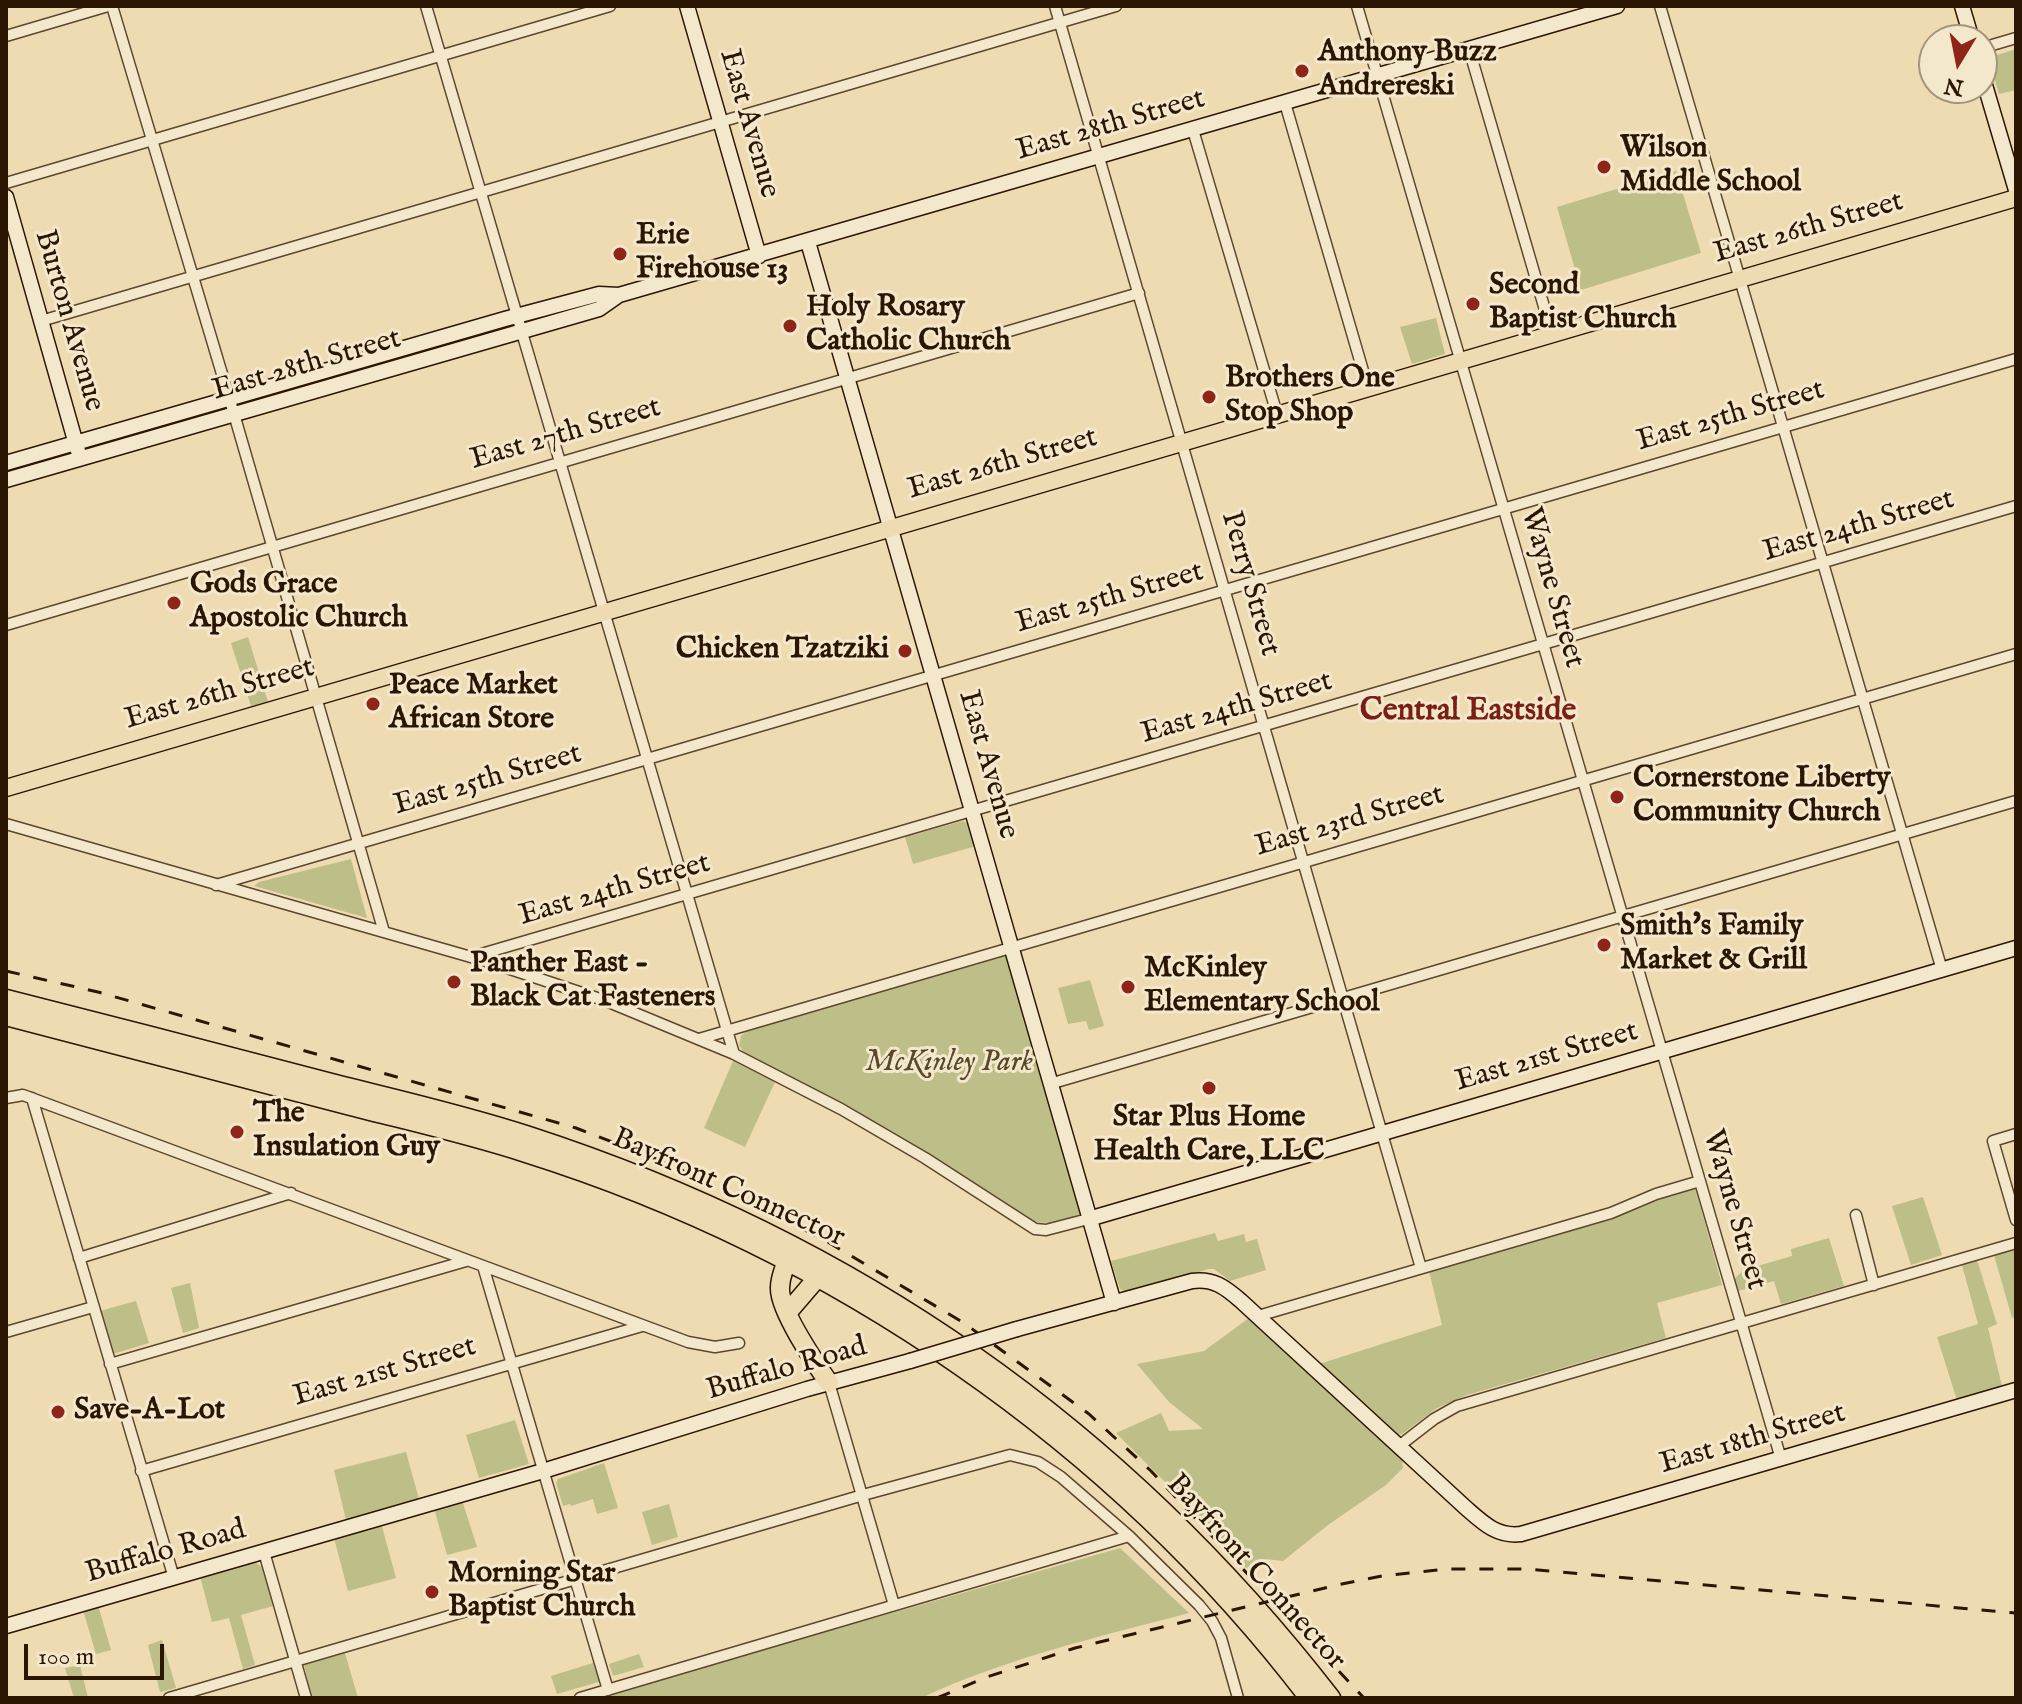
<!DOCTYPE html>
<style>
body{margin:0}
#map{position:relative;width:2022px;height:1704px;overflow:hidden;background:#eedbb1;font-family:"IM FELL English",serif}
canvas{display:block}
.frame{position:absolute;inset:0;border:8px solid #2b1503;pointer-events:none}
.north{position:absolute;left:1918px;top:24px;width:80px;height:80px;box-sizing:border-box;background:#f4e8cc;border:2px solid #a4947c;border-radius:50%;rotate:190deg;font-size:22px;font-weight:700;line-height:32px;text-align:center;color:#2b1503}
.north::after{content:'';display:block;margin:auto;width:28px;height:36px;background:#8f2418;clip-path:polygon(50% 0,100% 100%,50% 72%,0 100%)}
.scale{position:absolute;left:24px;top:1644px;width:140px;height:36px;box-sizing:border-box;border:4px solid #2b1503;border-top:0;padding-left:10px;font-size:24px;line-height:28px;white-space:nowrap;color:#2b1503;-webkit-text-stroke:6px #f4e8cc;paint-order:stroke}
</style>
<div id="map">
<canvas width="2022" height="1704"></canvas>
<div class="frame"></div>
<div class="north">N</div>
<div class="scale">100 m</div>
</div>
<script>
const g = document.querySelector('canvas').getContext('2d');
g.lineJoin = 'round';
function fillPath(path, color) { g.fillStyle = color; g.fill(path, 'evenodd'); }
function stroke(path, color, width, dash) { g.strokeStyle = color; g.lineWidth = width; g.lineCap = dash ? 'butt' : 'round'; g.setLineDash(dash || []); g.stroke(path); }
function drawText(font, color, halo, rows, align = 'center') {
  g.font = font + ' "IM FELL English",serif'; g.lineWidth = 6; g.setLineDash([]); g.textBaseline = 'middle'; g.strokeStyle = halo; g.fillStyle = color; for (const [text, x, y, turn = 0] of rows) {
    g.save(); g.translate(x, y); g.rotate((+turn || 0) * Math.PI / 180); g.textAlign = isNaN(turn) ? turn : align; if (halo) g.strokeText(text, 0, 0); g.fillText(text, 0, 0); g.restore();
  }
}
const green = new Path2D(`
 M2016,49V90L1999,94L1988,58Z
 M1676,171L1701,253L1581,290L1557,207Z
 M1436,318L1445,354L1412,364L1400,327Z
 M248,637L268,702L251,706L231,643Z
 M963,821L969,824L976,846L913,864L905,837Z
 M351,859L367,918L254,886L259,882Z
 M1009,955L1081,1213C1066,1222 1046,1226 1029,1220C938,1158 844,1102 745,1054L739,1045L741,1036L747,1031Z
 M1090,980L1104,1026L1089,1030L1086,1021L1068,1024L1058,988Z
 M733,1061L775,1082L745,1147L704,1128Z
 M1691,1188L1696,1190L1722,1285L1657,1303L1666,1338L1467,1395L1437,1408L1402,1434L1397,1435L1319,1364L1442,1325L1429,1271L1600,1222L1650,1201Z
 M1923,1197L1942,1255L1911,1265L1892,1206Z
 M1215,1233L1218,1241L1244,1234L1246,1242L1257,1239L1266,1270L1230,1281L1214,1269H1209L1128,1293L1120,1289L1111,1261Z
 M1829,1238L1844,1286L1781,1304L1774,1281L1738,1291L1734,1279L1744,1270L1792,1256L1791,1249Z
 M2013,1250L2016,1251V1317L2012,1318L1994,1255Z
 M1977,1260L1997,1324L1988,1328L2002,1386L1957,1400L1937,1337L1978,1324L1962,1265Z
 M190,1283L199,1328L183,1333L171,1288Z
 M136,1301L149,1343L113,1354L100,1311Z
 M1249,1318L1402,1458L1403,1468L1386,1485L1328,1525L1283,1561L1266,1559L1246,1568L1200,1517L1116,1433L1161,1413L1169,1431L1203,1429L1169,1402L1137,1364L1204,1351Z
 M515,1420L529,1464L479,1478L466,1435Z
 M406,1452L419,1499L346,1520L334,1470Z
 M604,1463L618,1508L597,1514L593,1499L571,1506L570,1504L563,1506L556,1483L558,1479Z
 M462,1500L477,1547L447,1555L434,1508Z
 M669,1504L678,1537L652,1545L642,1512Z
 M381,1523L396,1578L348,1591L334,1538Z
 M1120,1548L1189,1613C1098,1637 1007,1658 921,1698H603L727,1660Z
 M253,1561L262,1567L273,1606L241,1615L255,1665L243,1669L229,1618L212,1622L200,1576Z
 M98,1605L111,1650L96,1654L83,1610Z
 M162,1640L176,1688L160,1692L148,1645Z
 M345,1653L358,1698H312L304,1665Z
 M639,1654L644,1667L613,1676L609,1664Z
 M596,1662L602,1681L557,1694L551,1676Z
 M80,1665L88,1698H74L65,1668Z`);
const street = new Path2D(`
 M112,6L234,414L384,932
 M426,6L734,1054
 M1055,6L1421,1268
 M1357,6L1781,1459
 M1660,6L1942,970
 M6,36L108,6
 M1982,48L2016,38
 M1469,49L1552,334
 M1285,103L1368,388
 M1193,130L1277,414
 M6,183L610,6
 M41,321L1116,6
 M6,625L1139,293
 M6,824L492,963L606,1001L734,1054L841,1109L925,1158L1035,1229L1046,1230L1092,1218
 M216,885L2016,359
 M471,957L2016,506
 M699,1039L2016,654
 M1053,1083L2016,801
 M6,1098L23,1095L688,1342L715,1347L739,1343
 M32,1098L174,1578
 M2016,1134L1993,1141L2016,1220
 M1856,1215L1874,1285
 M79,1258L291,1193
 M483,1266L608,1690
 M1258,1316L1611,1213L1656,1194L1700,1181
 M6,1332L93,1307
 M110,1364L466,1261
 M829,1383L894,1605
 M1399,1446L1434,1419L1457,1406L2016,1243
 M141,1471L642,1326
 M264,1552L306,1698
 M169,1698L863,1495L1010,1455L1038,1462L1061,1477L1129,1536L1199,1605L1212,1621L1221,1638L1238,1698
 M580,1698L1129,1536`);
const secondary = new Path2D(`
 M687,6L759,256
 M1962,6L1972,40
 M1982,75L2016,190
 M6,197L78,451
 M808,242L1114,1303
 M6,463L505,319L599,294L619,295
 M6,480L599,309L619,295L1617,6
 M1092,1218L2016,948
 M1017,1329L1192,1281C1213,1278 1225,1287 1241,1301L1466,1508C1483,1523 1497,1537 1521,1534L2016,1390
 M6,1626L543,1471L807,1389L910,1361`);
const primary = new Path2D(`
 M6,788L2016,198`);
const highway = new Path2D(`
 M6,999C116,1027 225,1055 335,1084C399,1100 465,1115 529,1136C855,1242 1121,1427 1331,1698
 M6,1016C121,1046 236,1076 351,1106C409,1121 468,1134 526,1153C834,1250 1113,1441 1309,1698
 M791,1253C786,1263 780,1276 780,1288C779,1310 816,1364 829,1383
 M788,1312L818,1277`);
const rail = new Path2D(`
 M6,971L98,992L576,1128L669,1164L821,1238L964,1323L1089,1414L1151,1471L1364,1698
 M937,1698L987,1677L1075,1648L1337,1585L1382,1576L1446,1569H1527L2016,1613`);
const secondaryBridge = new Path2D(`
 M910,1361L1017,1329`);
const markers = [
 [1302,71,8,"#8f2418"],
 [1604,167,8,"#8f2418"],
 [620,254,8,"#8f2418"],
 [1473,304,8,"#8f2418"],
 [790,326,8,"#8f2418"],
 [1209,397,8,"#8f2418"],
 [174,603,8,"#8f2418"],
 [905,651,8,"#8f2418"],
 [373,704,8,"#8f2418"],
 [1617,797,8,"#8f2418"],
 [1604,945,8,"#8f2418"],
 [454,982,8,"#8f2418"],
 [1128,987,8,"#8f2418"],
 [1209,1088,8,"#8f2418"],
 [237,1132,8,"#8f2418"],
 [58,1412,8,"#8f2418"],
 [432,1592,8,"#8f2418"]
];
const poiNames = [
 ["Anthony Buzz",1318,54],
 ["Andrereski",1318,88],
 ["Wilson",1620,150],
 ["Middle School",1620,184],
 ["Erie",636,237],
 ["Firehouse 13",636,271],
 ["Second",1489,287],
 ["Baptist Church",1489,321],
 ["Holy Rosary",806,309],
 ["Catholic Church",806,343],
 ["Brothers One",1225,380],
 ["Stop Shop",1225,414],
 ["Gods Grace",190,586],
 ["Apostolic Church",190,620],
 ["Chicken Tzatziki",889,651,"right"],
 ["Peace Market",389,687],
 ["African Store",389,721],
 ["Cornerstone Liberty",1633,780],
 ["Community Church",1633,814],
 ["Smith's Family",1620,928],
 ["Market & Grill",1620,962],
 ["Panther East -",470,965],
 ["Black Cat Fasteners",470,999],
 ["McKinley",1144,970],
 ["Elementary School",1144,1004],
 ["The",253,1115],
 ["Insulation Guy",253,1149],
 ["Star Plus Home",1209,1119,"center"],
 ["Health Care, LLC",1209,1153,"center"],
 ["Save-A-Lot",74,1412],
 ["Morning Star",448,1575],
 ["Baptist Church",448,1609]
];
const streetNames = [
 ["East Avenue",748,124,74],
 ["East 28th Street",1111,126,-16],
 ["East 26th Street",1809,229,-16],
 ["Burton Avenue",68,321,74],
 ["East 28th Street",307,366,-16],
 ["East 25th Street",1731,417,-16],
 ["East 27th Street",566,435,-16],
 ["East 26th Street",1003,465,-16],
 ["East 24th Street",1859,527,-16],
 ["Perry Street",1249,584,74],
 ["Wayne Street",1551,588,74],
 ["East 25th Street",1110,599,-16],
 ["East 26th Street",220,695,-16],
 ["East 24th Street",1237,709,-16],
 ["East Avenue",987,765,74],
 ["East 25th Street",488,781,-16],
 ["East 23rd Street",1350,822,-16],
 ["East 24th Street",615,891,-16],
 ["East 21st Street",1547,1058,-16],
 ["Bayfront Connector",728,1189,24],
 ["Wayne Street",1733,1210,74],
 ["Buffalo Road",787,1370,-16],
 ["East 21st Street",385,1373,-16],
 ["East 18th Street",1753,1440,-16],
 ["Buffalo Road",166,1553,-16],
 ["Bayfront Connector",1255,1573,48]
];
const parkNames = [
 ["McKinley Park",949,1064]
];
const neighbourhoodNames = [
 ["Central Eastside",1468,712]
];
fillPath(green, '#bebe88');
stroke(street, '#5c462e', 13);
stroke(secondary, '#2b1503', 17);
stroke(primary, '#2b1503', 19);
stroke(highway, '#2b1503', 21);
stroke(street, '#f4e8cc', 10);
stroke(secondary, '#f4e8cc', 14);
stroke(primary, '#eedbb1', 16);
stroke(highway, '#eedbb1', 18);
stroke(rail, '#2b1503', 3, [14, 14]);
stroke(secondaryBridge, '#2b1503', 17, []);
stroke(secondaryBridge, '#f4e8cc', 14);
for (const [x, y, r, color] of markers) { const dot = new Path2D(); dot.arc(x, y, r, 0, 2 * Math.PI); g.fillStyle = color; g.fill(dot); stroke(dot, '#f4e8cc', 3); }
drawText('bold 30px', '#2b1503', '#f4e8cc', poiNames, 'left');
drawText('30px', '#2b1503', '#f4e8cc', streetNames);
drawText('italic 30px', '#57482b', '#f4e8cc', parkNames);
drawText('bold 32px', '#7a1f14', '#f4e8cc', neighbourhoodNames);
</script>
